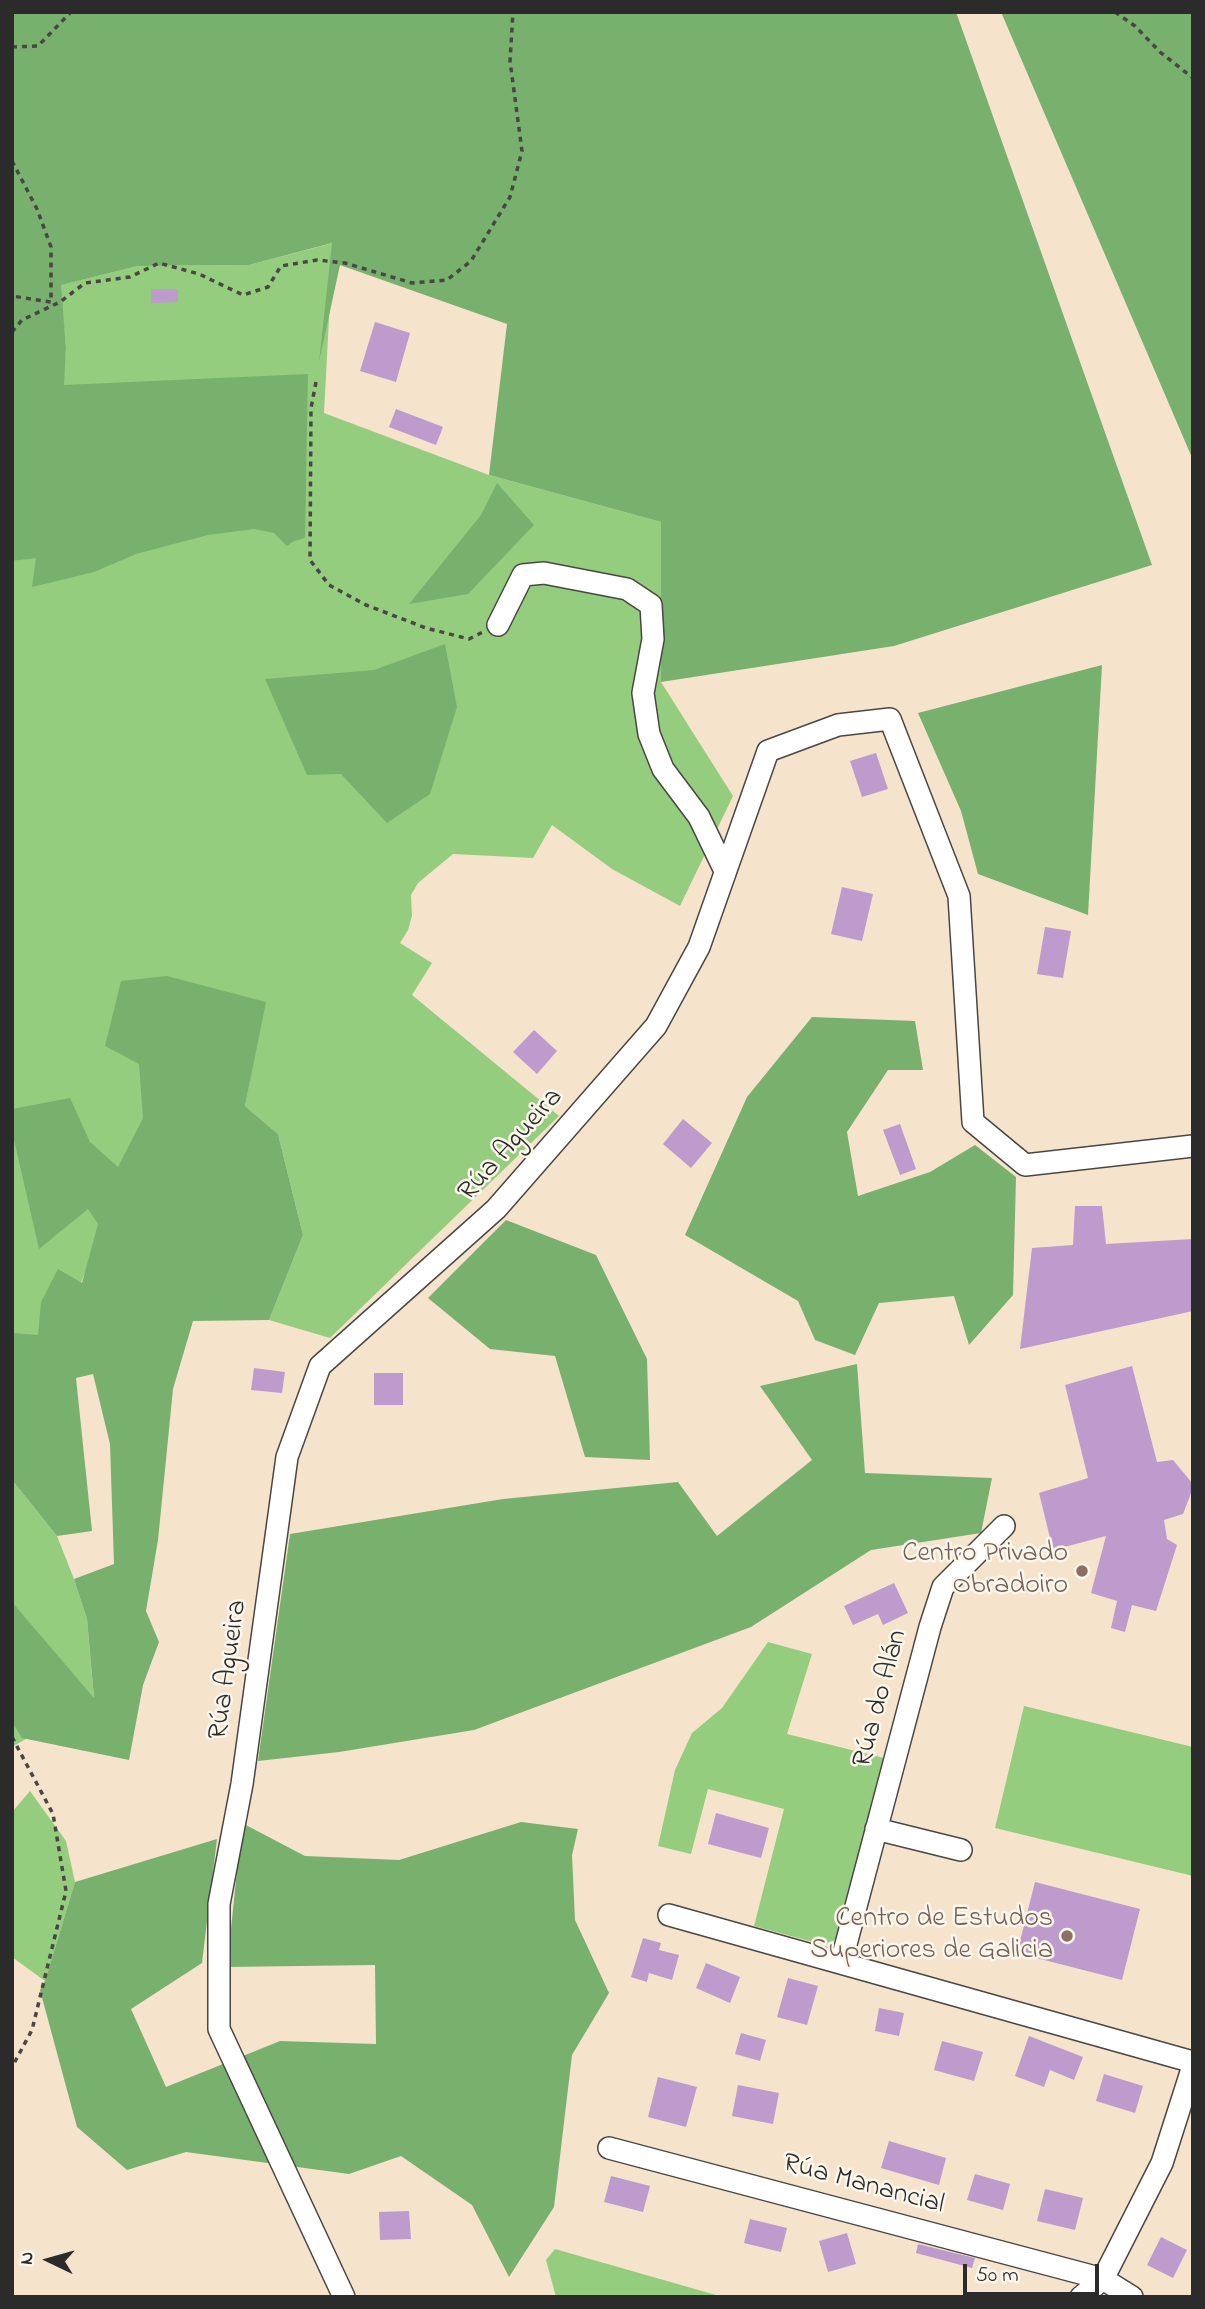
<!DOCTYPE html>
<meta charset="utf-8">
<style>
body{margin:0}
#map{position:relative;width:1205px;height:2309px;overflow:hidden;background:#f6e3cc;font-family:"Indie Flower",sans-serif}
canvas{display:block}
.frame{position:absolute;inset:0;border:14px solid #2b2b2b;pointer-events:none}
.north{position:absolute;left:14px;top:2225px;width:70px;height:70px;-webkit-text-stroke:5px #fbf7ec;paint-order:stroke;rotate:275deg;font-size:19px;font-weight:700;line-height:28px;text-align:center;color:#2b2b2b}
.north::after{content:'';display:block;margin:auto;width:24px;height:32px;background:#2b2b2b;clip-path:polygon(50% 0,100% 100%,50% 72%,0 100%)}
.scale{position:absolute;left:963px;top:2264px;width:136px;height:32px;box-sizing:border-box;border:4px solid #2b2b2b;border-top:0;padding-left:9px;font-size:21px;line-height:24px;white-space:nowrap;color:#2b2b2b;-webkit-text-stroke:5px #fbf7ec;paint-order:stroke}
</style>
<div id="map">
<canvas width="1205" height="2309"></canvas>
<div class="frame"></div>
<div class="north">N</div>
<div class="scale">50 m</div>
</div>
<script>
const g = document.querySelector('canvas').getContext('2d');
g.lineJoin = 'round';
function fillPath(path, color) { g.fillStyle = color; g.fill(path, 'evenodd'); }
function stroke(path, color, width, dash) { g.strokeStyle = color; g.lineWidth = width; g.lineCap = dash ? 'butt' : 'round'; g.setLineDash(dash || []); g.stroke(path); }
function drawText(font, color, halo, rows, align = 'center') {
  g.font = font + ' "Indie Flower",sans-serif'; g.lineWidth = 5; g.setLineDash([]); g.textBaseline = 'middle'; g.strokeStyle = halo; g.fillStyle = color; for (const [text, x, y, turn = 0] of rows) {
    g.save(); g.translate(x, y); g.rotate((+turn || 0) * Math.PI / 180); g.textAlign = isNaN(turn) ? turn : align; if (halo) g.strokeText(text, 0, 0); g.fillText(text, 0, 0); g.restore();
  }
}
const green = new Path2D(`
 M333,243L324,413L489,475L661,522V682L733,796L680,906L612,869L552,825L533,858L453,854L418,883L411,895L412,916L408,930L400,943L432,963L412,995L559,1116L330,1338L269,1320L303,1235L278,1134L245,1106L265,1002L143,1118L12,1467V561L36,557L63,385L66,348L60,285L138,266L249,265Z
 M12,1480L57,1536L74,1579L87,1619L94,1699L12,1747Z
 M768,1642L812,1654L787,1734L888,1759L837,1939L824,1945L754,1926L784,1809L708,1789L691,1854L658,1846L675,1770L692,1733L722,1708Z
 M1024,1706L1193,1747V1876L995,1828Z
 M30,1791L66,1841L75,1882L45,1981L12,1957V1812Z
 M555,2249L723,2297H556L546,2260Z`);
const forest = new Path2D(`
 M12,12H956L1152,565L894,646L661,682V522L489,475L507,324L340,265L319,362L332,243L249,265L138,266L61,285L66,348L64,385L308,374L305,538L294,541L287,546L274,533L254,529L208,535L136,554L94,572L32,587L36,558L12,561Z
 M1001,12H1193V460Z
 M497,483L534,525L468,594L409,604L481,515Z
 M445,644L457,707L430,794L387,823L341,774L307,775L265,679L374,670Z
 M1102,665L1088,915L978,874L961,811L918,713Z
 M167,976L266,1002L245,1106L278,1134L303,1235L269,1320L193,1321L173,1389L158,1540L146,1611L159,1642L143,1685L129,1760L22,1738L12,1722V1602L94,1698L87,1619L74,1579L114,1564L110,1444L93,1374L76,1378L92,1531L57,1536L12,1480V1333L38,1335L41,1302L58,1269L82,1283L98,1224L88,1209L39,1249L12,1131V1109L70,1098L90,1142L118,1167L143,1118L139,1064L105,1046L121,981Z
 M812,1017L915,1021L923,1070H888L847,1132L858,1196L930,1172L975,1145L1016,1177L1013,1295L969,1345L954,1296L879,1303L855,1355L815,1340L798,1301L685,1235L747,1097Z
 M506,1220L596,1255L647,1359L650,1460L585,1457L555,1356L490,1349L428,1298Z
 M857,1364L865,1473L992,1478L981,1533L871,1550L751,1627L474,1730L339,1752L258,1761L290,1534L503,1499L678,1482L717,1536L812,1460L760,1386Z
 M521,1822L578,1829L572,1855L575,1920L609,1993L572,2055L554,2207L509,2277L472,2205L401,2156L349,2174L186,2152L127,2170L77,2127L40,1990L45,1981L75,1882L217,1839L202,1963L131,2009L166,2087L280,2041L376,2044L375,1965L227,1967L242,1823L305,1856L399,1860Z`);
const building = new Path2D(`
 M151,289H178V302L151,303Z
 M375,322L410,333L396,382L360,371Z
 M396,409L443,427L436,445L389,427Z
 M876,753L888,789L862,797L850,761Z
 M842,887L873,894L862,941L831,934Z
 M1045,927L1071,931L1063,978L1037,974Z
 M534,1030L557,1051L537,1074L513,1052Z
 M683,1119L712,1143L691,1168L663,1144Z
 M900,1124L916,1169L900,1175L883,1130Z
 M1075,1206H1102L1106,1244L1193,1239V1311L1020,1349L1032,1248L1073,1245Z
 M1132,1366L1157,1462L1173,1460L1193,1484V1488L1183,1514L1164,1520L1167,1539L1177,1545L1156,1611L1132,1605L1125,1632L1111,1628L1117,1601L1091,1593L1106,1536L1053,1550L1039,1493L1088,1478L1065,1385Z
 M254,1368L285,1372L282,1393L251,1390Z
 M374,1373H403V1405H374Z
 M894,1583L908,1613L883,1625L878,1614L853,1625L844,1606Z
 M716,1813L769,1828L761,1858L708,1844Z
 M1035,1882L1140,1909L1122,1980L1017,1953Z
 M643,1938L661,1943L659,1950L679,1955L672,1980L649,1973L647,1982L631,1977Z
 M706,1963L740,1977L730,2003L696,1988Z
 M788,1978L818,1986L807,2025L777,2017Z
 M879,2008L904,2013L899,2036L875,2031Z
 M741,2033L766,2040L760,2061L735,2054Z
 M1029,2036L1083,2057L1074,2080L1050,2070L1044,2087L1015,2076Z
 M942,2041L983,2052L974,2081L934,2070Z
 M1104,2074L1143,2086L1135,2113L1096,2101Z
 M658,2077L697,2087L686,2127L648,2117Z
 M738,2085L779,2093L773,2124L732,2116Z
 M889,2141L946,2158L939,2185L881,2168Z
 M975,2174L1010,2184L1003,2210L967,2200Z
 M611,2176L650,2186L643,2212L604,2202Z
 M1045,2189L1083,2198L1075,2230L1037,2221Z
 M409,2211L411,2239L380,2240L379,2212Z
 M750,2219L787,2228L781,2252L744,2243Z
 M847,2233L856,2264L828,2272L819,2241Z
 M1161,2237L1187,2250L1173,2278L1147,2265Z
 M918,2244L975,2258L972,2268L916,2253Z`);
const path = new Path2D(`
 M1007,12H1011
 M1115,12L1135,26L1160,52L1193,78
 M12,47L38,46L71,12
 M12,161L37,209L51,247V302L12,296
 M12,332L22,320L60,302L85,283L130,277L159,263L199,274L243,295L268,287L281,266L317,260L345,263L412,283L447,280L471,261L510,197L522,151L510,61L513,12
 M316,382L311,408L310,560L329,585L366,605L426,628L469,639L483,632
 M12,1737L53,1814L66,1891L32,2030L12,2067`);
const minor = new Path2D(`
 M498,625L523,575L544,573L627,589L651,605L653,639L643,693L649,734L663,769L699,817L725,871
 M876,1829L961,1850
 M669,1915L1193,2062
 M841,1963L930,1627L943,1587L1004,1526
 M609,2148L1103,2279L1132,2297
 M344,2297L219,2029V1904L242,1784L287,1457L320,1366L496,1209L656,1026L699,947L768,751L838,725L890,719L959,896L973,1122L1025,1165L1193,1146
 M1081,2297L1103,2279L1162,2163L1193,2066`);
const markers = [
 [1082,1571,7,"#8d6e63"],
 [1067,1936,7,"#8d6e63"]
];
const streetNames = [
 ["Rúa Agueira",512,1146,-48],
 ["Rúa Agueira",230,1670,-82],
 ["Rúa do Alán",882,1699,-75],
 ["Rúa Manancial",863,2186,15]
];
const educationNames = [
 ["Centro Privado",1068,1555],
 ["Obradoiro",1068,1587],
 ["Centro de Estudos",1053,1920],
 ["Superiores de Galicia",1053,1952]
];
fillPath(green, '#95cd7f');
fillPath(forest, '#78b06e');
fillPath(building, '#bd9bcc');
stroke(minor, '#494743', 24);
stroke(path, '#494743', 3.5, [5, 5]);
stroke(minor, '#fff', 21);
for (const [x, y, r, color] of markers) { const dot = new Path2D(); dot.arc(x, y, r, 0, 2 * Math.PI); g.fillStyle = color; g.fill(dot); stroke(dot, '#fbf7ec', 2.5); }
drawText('28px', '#2b2b2b', '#fbf7ec', streetNames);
drawText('28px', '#785e54', '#fbf7ec', educationNames, 'right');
</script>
